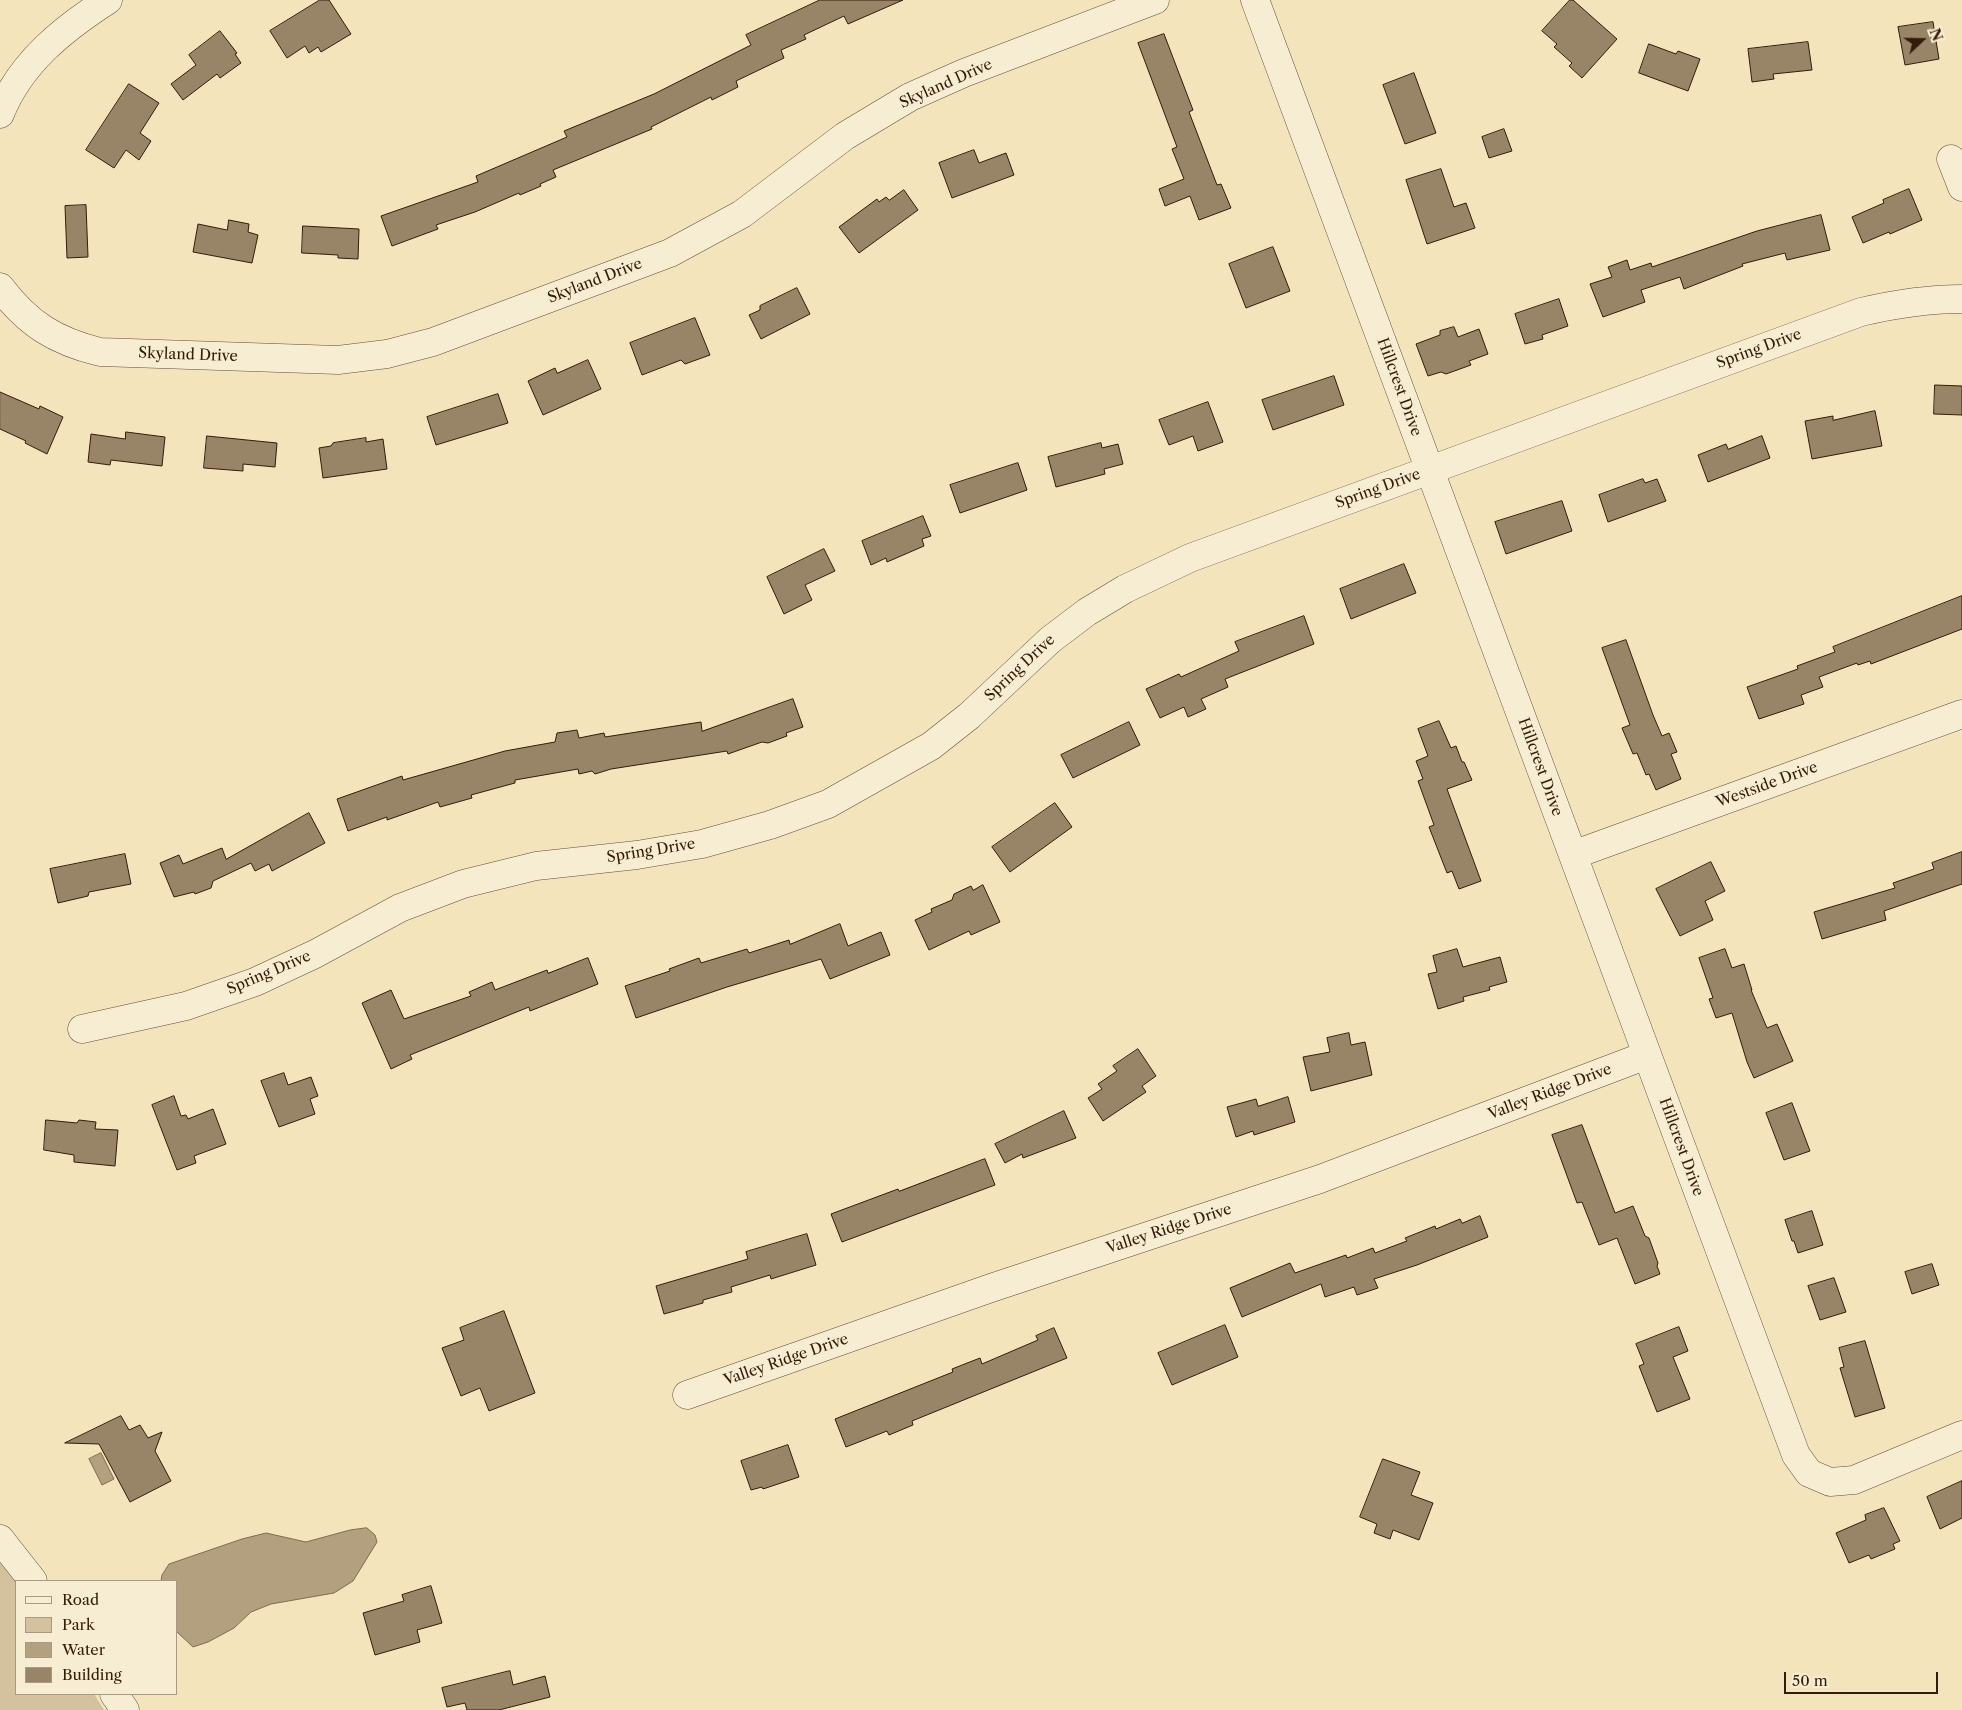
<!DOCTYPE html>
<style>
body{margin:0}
#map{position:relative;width:1962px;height:1710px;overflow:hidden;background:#f3e4bb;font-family:"Libre Caslon Text",serif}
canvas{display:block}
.legend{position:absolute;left:15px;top:1580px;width:162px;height:115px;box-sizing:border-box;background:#f7edd3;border:1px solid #a99982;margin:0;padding:6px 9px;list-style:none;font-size:15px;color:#351b09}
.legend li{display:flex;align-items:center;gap:10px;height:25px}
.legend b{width:25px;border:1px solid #a99982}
.north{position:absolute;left:1897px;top:15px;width:50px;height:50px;-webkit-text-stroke:4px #f7edd3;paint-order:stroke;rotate:69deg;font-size:14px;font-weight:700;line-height:20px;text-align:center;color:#351b09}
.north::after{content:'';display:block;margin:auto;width:18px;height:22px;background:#351b09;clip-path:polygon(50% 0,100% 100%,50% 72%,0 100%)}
.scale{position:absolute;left:1784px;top:1672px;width:154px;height:22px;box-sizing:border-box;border:2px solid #351b09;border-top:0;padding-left:6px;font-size:15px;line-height:18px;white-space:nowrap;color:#351b09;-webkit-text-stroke:4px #f7edd3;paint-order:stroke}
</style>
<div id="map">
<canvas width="1962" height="1710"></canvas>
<ul class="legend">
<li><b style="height:6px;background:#f7edd3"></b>Road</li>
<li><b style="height:14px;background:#d3c29d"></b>Park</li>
<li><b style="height:14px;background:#b2a07e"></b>Water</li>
<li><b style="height:14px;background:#988466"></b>Building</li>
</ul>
<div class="north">N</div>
<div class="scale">50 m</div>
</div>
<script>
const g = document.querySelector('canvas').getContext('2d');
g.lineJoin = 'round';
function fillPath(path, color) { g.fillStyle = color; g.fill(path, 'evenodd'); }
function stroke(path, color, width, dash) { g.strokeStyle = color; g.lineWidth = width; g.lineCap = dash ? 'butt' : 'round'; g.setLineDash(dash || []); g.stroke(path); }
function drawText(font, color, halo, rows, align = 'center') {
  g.font = font + ' "Libre Caslon Text",serif'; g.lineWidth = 4.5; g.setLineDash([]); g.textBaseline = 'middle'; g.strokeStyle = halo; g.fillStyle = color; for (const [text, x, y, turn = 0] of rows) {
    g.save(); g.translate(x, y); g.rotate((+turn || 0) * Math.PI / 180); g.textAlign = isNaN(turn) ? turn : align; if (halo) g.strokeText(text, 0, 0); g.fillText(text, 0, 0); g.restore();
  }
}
const green = new Path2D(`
 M0,1560L16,1581V1694H94L104,1710H0Z`);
const water = new Path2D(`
 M101,1453L114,1479L102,1485L89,1459Z
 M367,1528L375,1535L377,1542L353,1581L334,1593L271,1604L251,1612L234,1628L208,1642L193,1647L176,1631V1581H161L162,1575L169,1564L242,1539L266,1533L306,1542L350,1530Z`);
const building = new Path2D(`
 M320,0H329L351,34L321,52L318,47L309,53L305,46L287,58L270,31Z
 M820,0H903L848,24L844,16L804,35L806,39L781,50L784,58L736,81L738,87L712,100L711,97L651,127L652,129L553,170L556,177L540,184L541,186L520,195L519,193L475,212L436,225L438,229L392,246L381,216L478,182L476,176L567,137L564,131L654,94L751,45L746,35Z
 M1570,0H1573L1617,39L1582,78L1569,66L1572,63L1554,47L1557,44L1542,31Z
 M1933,22L1939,59L1905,65L1898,27Z
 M220,31L237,53L235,54L241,63L220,78L217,74L183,100L171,84L196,65L189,55Z
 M1164,34L1193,110L1189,112L1217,185L1221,184L1231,208L1199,220L1190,196L1165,206L1159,189L1184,179L1172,149L1177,147L1138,43Z
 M1808,42L1812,70L1773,74L1774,79L1752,82L1748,49Z
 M1649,44L1676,54L1678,51L1700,59L1688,91L1639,73Z
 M1414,73L1436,133L1405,144L1383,85Z
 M129,84L159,103L140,133L151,141L139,160L126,150L114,168L86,150Z
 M1504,129L1512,151L1489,158L1482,137Z
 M974,150L979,163L1006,153L1014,175L952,198L939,163Z
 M1441,169L1454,207L1466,203L1475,228L1427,244L1406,180Z
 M1909,189L1922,220L1890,234L1889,232L1863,243L1852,217L1884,203L1883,200Z
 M904,190L918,210L859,253L839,227L877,199L879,202L886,197L889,200Z
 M86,205L88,257L67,258L65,206Z
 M1821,215L1830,250L1787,260L1785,253L1742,264L1743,266L1684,289L1680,277L1641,290L1645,302L1603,317L1590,284L1612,277L1608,267L1627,260L1630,270L1651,263L1652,267L1757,231Z
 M229,220L249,224L248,232L258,235L252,263L193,252L198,224L227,230Z
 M303,226L359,229L358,259L338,258V255L302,253Z
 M1273,247L1290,291L1246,308L1229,264Z
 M797,288L810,314L761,339L749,315L760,310V306Z
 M1559,299L1568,326L1542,335L1543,339L1525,344L1515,314Z
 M695,318L710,355L685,364L681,360L642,375L630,343Z
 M1454,327L1458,337L1479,329L1488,354L1469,361L1471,365L1446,374L1441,372L1428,376L1416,344L1440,335V331Z
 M588,360L601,389L543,415L528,381L555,368L557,373Z
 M1334,376L1344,405L1273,430L1262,400Z
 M1935,385L1962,386V415L1934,414Z
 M0,392L39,409L40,406L63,417L47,454L25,443L26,441L0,429Z
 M498,394L508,423L436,445L427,417Z
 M1208,402L1223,442L1198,451L1193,436L1169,445L1159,420Z
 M1875,411L1882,446L1812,459L1805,421L1833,416V420Z
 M126,432L165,437L162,466L111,460L110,465L88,462L91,434L125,439Z
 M207,436L277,443L275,467L243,464V471L204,468Z
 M1762,436L1770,458L1708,482L1698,455L1726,444L1728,449Z
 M366,438V442L383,439L387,469L323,478L319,448L331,446L333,443Z
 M1101,443L1102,448L1118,444L1123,464L1104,469L1105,474L1056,487L1048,457Z
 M1018,463L1027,490L960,513L950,485Z
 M1643,479L1645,483L1657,479L1666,501L1608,522L1599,495Z
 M1562,501L1572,531L1506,554L1495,522Z
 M923,516L931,536L922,539L924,546L887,562L886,558L871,565L862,541Z
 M824,549L835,571L805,585L812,600L784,614L767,577Z
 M1404,564L1416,593L1351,619L1340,589Z
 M1962,596V629L1871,664L1870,661L1858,665L1857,663L1819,677L1823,687L1801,695L1804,704L1759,719L1747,687L1798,669L1797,666L1835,652L1833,647Z
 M1304,616L1314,644L1225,679L1228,687L1201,699L1206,709L1188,717L1184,707L1160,718L1146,689L1179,674L1181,677L1239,651L1235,642Z
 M1626,640L1653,715L1662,736L1669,733L1677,752L1671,754L1681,779L1656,790L1649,774L1646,775L1637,753L1633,754L1622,728L1630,725L1602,648Z
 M793,699L803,727L786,733L787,736L768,743L762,742L728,754L727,751L611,769L595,774L592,771L579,774L578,769L515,780V783L471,795L472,798L440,807L438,802L387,820V817L348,831L337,799L402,776L403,780L505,751L555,742L557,733L577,730L579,738L604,733L605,737L701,722L702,731Z
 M1439,721L1451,748L1456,746L1462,762H1464L1472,780L1447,789L1481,881L1459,889L1452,871L1447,873L1429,827L1434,825L1418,781L1423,779L1416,761L1428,756L1418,729Z
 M1129,722L1140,745L1073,778L1061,755Z
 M1055,803L1072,827L1010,872L992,847Z
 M309,813L325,843L272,871L269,864L255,871L251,863L213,881L211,888L195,894L194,892L174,897L160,863L179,855L183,864L222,848L226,859Z
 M1962,852V884L1884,911L1886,920L1822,939L1814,912L1895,888L1893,883L1934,869L1932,863Z
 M125,854L131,884L89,892L88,896L58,903L50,869Z
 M1711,862L1725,891L1705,901L1713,920L1680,936L1656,889Z
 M983,885L1000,922L971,935L969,931L929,950L915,920L932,912L931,909L952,900L954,894L971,886L973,890Z
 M840,924L848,946L881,932L890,955L830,979L821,959L727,987L636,1018L625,986L670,971L669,969L699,958L701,963L747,949L749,953L789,940L790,944Z
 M1457,949L1463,967L1500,957L1507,982L1489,987L1490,990L1463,997L1464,1001L1438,1009L1428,974L1437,972L1433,956Z
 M1725,949L1732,968L1744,964L1752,990H1751L1767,1028L1777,1024L1793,1061L1754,1078L1747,1062L1732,1013L1716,1018L1709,999L1713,998L1699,958Z
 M588,958L598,984L530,1011L529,1007L410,1055L412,1059L391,1069L362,1003L391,990L404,1019L471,996L469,992L492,982L495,990L547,970L548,973Z
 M1349,1033L1351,1045L1365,1042L1372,1075L1311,1091L1303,1057L1330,1052L1327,1038Z
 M1138,1049L1156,1076L1142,1086L1146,1092L1103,1121L1088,1098L1102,1089L1098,1084L1117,1071L1113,1066Z
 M284,1073L288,1085L311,1077L318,1096L310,1099L315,1114L279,1127L261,1081Z
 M174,1096L181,1116L186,1115L188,1119L213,1109L226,1144L194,1156L196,1163L177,1170L152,1105Z
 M1288,1097L1295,1122L1254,1135L1253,1131L1236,1137L1227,1107L1256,1099L1258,1106Z
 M1792,1103L1810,1151L1784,1160L1766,1113Z
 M1064,1111L1076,1138L1023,1158L1022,1154L1005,1163L995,1144Z
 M46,1120L77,1123L79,1120L96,1122L95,1129L118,1130L115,1166L74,1162V1155L44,1150Z
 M1582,1125L1615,1213L1633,1206L1645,1236L1649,1238L1658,1263L1657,1266L1660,1274L1635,1284L1617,1238L1599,1245L1582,1202L1577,1203L1552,1135Z
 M985,1159L995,1185L842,1242L831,1214L898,1189L899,1191Z
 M1812,1211L1823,1245L1798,1253L1794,1241H1792L1785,1220Z
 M1480,1216L1488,1237L1417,1265L1374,1279L1378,1288L1357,1295L1354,1287L1325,1297L1321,1284L1242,1317L1230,1288L1290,1263L1295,1273L1346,1255L1347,1258L1373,1248L1375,1253L1407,1241L1405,1238L1435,1226L1436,1229L1460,1219L1462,1223Z
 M807,1234L816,1265L771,1279L770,1275L731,1287L732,1292L703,1300V1303L664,1314L656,1286L748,1259L746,1252Z
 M1932,1264L1939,1285L1912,1294L1905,1272Z
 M1834,1278L1846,1312L1820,1320L1808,1286Z
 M504,1311L535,1393L489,1411L480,1388L461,1396L442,1348L464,1340L460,1328Z
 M1225,1325L1238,1357L1172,1385L1158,1353Z
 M1679,1327L1688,1351L1673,1357L1690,1399L1657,1412L1639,1366L1644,1364L1636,1344Z
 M1054,1328L1067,1358L912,1421L913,1425L889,1435L887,1431L846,1447L835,1419L953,1372L952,1369L980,1358L982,1364L1038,1340L1036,1336Z
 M1865,1341L1885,1408L1855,1417L1840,1368L1844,1367L1839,1348Z
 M121,1416L129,1430L140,1425L148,1438L162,1432L155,1451L171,1481L130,1502L99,1444L65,1443Z
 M788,1445L799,1477L763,1489L762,1487L751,1490L741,1461Z
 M1383,1459L1420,1472L1411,1495L1433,1503L1419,1540L1393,1530L1390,1539L1374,1533L1377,1524L1360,1517Z
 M1962,1481V1518L1940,1529L1927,1497Z
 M1884,1508L1900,1541L1893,1544L1895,1549L1871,1559L1869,1555L1849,1563L1836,1533L1866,1520L1865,1515Z
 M431,1586L442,1623L417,1630L420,1642L375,1655L363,1613L404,1601L402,1595Z
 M510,1671L513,1685L545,1676L550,1697L499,1710H467L465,1703L447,1707L442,1688Z`);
const minor = new Path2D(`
 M1255,0L1796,1455L1809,1473L1830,1482L1854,1480L1962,1435
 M0,114C20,63 63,29 108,0
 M1951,159L1962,187
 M0,287C28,324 55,341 100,352L338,360L387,354L433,342L670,253L742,214L845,136L910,97L964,73L1155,0
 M1573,855L1962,714
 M82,1029L186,1006L255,982L315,954L400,908L463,884L536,866L637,855L702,844L770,825L828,804L931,746L969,716L1050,640L1087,612L1125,589L1190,558L1861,312C1895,304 1927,299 1962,299
 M687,1395L991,1288L1320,1179L1647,1055
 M0,1539L33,1581
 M114,1694L125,1710`);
const streetNames = [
 ["Skyland Drive",946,84,-24],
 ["Skyland Drive",595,281,-21],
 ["Spring Drive",1759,349,-20],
 ["Skyland Drive",188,355,2],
 ["Hillcrest Drive",1399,387,70],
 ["Spring Drive",1378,489,-20],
 ["Spring Drive",1020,668,-43],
 ["Hillcrest Drive",1540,767,70],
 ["Westside Drive",1767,785,-20],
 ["Spring Drive",651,851,-9],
 ["Spring Drive",269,973,-23],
 ["Valley Ridge Drive",1550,1092,-21],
 ["Hillcrest Drive",1681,1147,70],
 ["Valley Ridge Drive",1169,1229,-18],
 ["Valley Ridge Drive",786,1360,-19]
];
fillPath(green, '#d3c29d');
fillPath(water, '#b2a07e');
stroke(water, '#806b4f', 1);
fillPath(building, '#988466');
stroke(building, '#351b09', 1);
stroke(minor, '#644d36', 29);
stroke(minor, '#f7edd3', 28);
drawText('15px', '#351b09', '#f7edd3', streetNames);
</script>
